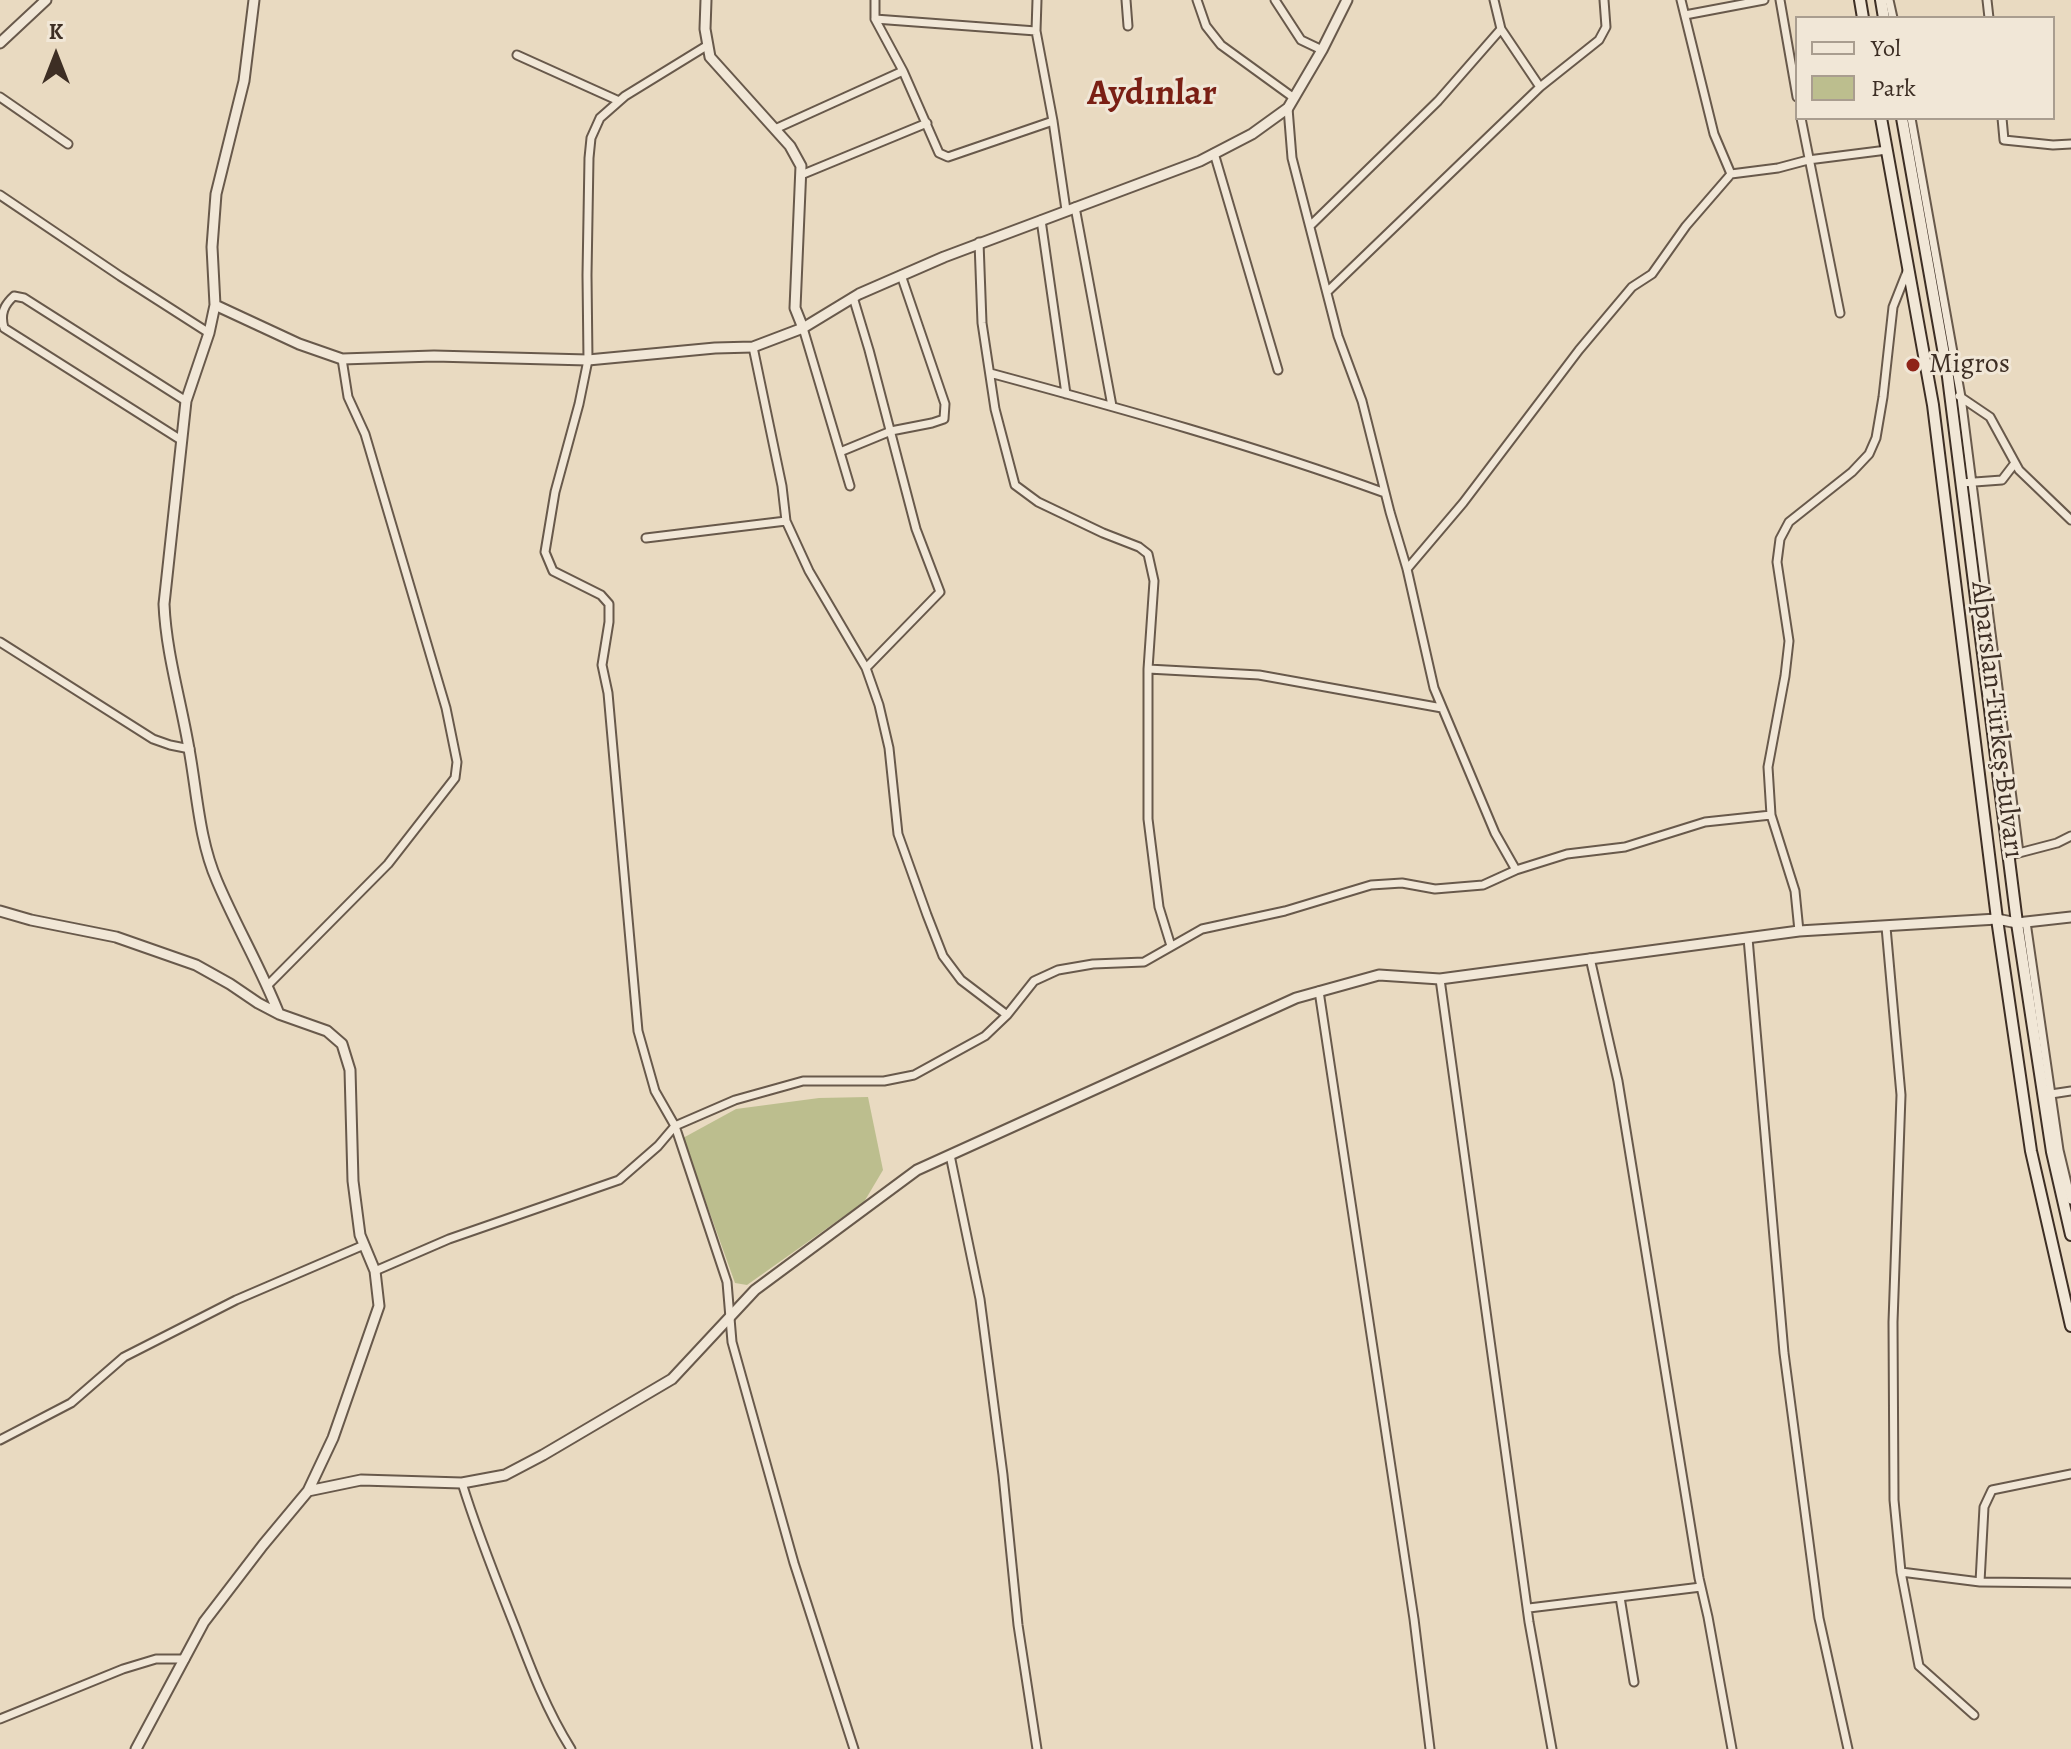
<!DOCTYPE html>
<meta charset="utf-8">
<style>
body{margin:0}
#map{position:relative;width:2071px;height:1749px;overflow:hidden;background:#e9dac1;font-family:Alegreya,serif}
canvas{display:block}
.legend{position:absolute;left:1795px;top:16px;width:260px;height:104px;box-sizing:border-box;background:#f1e7d7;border:2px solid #a99d8f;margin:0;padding:10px 14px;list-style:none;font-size:24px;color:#3d2e24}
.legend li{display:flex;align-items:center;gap:16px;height:40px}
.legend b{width:40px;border:2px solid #a99d8f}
.north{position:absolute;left:16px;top:16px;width:80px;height:80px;-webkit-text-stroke:6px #f1e7d7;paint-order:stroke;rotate:0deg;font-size:22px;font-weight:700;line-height:32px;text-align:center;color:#3d2e24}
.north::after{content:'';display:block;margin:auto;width:28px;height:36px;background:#3d2e24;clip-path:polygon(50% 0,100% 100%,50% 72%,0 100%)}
</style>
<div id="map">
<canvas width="2071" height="1749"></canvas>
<ul class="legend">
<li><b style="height:10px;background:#f1e7d7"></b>Yol</li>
<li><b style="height:22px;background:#bcbe8e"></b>Park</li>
</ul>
<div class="north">K</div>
</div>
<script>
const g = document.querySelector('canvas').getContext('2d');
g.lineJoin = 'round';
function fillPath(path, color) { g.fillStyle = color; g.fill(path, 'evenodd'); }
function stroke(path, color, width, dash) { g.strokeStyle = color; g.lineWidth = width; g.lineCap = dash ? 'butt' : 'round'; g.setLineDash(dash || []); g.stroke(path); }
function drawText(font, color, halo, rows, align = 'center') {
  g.font = font + ' Alegreya,serif'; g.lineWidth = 6; g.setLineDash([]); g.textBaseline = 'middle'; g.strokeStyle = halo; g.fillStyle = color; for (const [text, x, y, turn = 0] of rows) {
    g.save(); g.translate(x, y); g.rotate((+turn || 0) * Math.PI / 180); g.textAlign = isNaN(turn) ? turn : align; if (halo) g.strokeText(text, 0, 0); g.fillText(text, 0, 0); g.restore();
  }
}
const green = new Path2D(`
 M868,1097L883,1170L864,1202L747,1285L735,1283L683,1138L736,1109L819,1098Z`);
const minor = new Path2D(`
 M875,0V19L1036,31
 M1037,0L1036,31L1053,121L1066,210
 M1126,0L1128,26
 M1197,0L1206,26L1221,45L1294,98
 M1275,0L1301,40L1322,50
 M1494,0L1501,29L1540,87
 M1681,0L1714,134L1731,174L1778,168L1808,160L1887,150
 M1780,0L1797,97
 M1889,0L1893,18
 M1987,0L1989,18
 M1685,15L1764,0
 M875,19L903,71L939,153L948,157L1053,121
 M708,45L625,96L600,118L591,138L589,158L587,275L588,360L579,404L555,492L545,552L553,571L601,595L609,604V622L602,665L608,693L638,1031L655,1091L675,1126L727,1282L732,1342L794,1563L854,1749
 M517,55L619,101
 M0,97L68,144
 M1288,108L1292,158L1338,336L1362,401L1390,512L1407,569L1434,688L1495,833L1516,870
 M1801,118L1840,313
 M1911,118L1961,397L2019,853
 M2002,118L2004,140L2053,145L2071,144
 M775,129L903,71
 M1214,153L1278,370
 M801,175L927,123
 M0,195L120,276L209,333
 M1075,207L1112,406
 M1041,220L1066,394
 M1310,226L1438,101L1501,29
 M979,242L982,323L995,409L1015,485L1038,502L1103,533L1139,547L1148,554L1154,581L1148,669V819L1159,907L1171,946
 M1327,292L1540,87L1599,40L1606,27L1604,0
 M853,297L869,350L916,529L940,592L866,668
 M803,328L850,486
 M753,347L782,486L786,521L809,571L866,668L879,705L889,748L898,834L927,915L943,956L961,980L1007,1015
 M990,373C1123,409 1256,446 1385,493
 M1959,396L1990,417L2019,470L2071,520
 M181,440L4,328C0,314 4,305 14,296L24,298L186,401
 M840,452L891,431L932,423L944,419L945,404L901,275
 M1961,483L2002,480L2015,463
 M646,538L786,521
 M1407,569L1463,503L1579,350L1632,287L1652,274L1686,226L1731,174
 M0,642L153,739L170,745L190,749
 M1148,669L1259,675L1442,708
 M2015,854L2057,843L2071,836
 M2026,922L2059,1150L2071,1200
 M1886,927L1901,1095L1893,1322L1894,1500L1901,1572L1919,1666L1974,1715
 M1799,931L1795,891L1771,815L1768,767L1785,676L1789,641L1777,562L1780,539L1789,522L1852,472L1869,454L1876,438L1883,397L1893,307L1908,269
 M1748,938L1784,1353L1819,1618L1848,1749
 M1590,958L1618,1081L1699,1578L1708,1617L1732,1749
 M1440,979L1529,1622L1552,1749
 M268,985L388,864L455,778L457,762L446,708L365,434L348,397L342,359
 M1319,991L1414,1619L1430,1749
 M2051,1094L2071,1091
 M950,1155L980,1299L1003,1475L1018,1625L1037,1749
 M375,1271L449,1239L619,1180L658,1146L675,1126L735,1100L803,1081H884L914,1075L985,1036L1007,1015L1034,981L1058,970L1093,964L1144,962L1202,929L1285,911L1371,885L1402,883L1435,889L1483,885L1516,870L1567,854L1625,847L1705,822L1771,815
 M0,1440L71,1403L124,1357L236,1300L364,1245
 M462,1483C477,1532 496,1579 515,1627C531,1669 547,1711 571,1749
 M1901,1572L1980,1582L2071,1583
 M1980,1582L1984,1507L1992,1490L2071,1474
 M1620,1597L1634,1682
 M1529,1608L1701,1587
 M0,1719L123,1669L156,1659H185`);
const tertiary = new Path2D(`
 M254,0L244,81L216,194L212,247L215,305L209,333L186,401L164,604C166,653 181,701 189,749C197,792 199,840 217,881C236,926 261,968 279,1014
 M706,0L705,29L710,57L790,146L801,166L795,308L803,328
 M0,43L46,0
 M215,305L299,344L342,359L434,356L588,360L715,348L753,347L803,328L859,294L944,257L1200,161L1252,134L1288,108L1322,50L1347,0
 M0,911L31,920L116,937L196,965L230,984L258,1003L279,1014L327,1031L342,1044L350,1070L353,1181L360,1235L375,1271L379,1306L333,1438L308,1491L263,1545L204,1622L136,1749
 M308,1491L361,1480L462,1483L505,1475L543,1455L672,1379L755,1290L917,1170L1296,998L1379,975L1440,979L1799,931L1997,919L2017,923L2071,917`);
const secondary = new Path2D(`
 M1860,0L1863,18
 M1881,0L1884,18
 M1881,118L1933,405L1997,919L2031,1151L2071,1326
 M1902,118L1948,377L2017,923L2052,1152L2071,1235`);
const markers = [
 [1913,365,8,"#8f2418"]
];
const poiNames = [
 ["Migros",1929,365]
];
const streetNames = [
 ["Alparslan Türkeş Bulvarı",1996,720,83]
];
const districtNames = [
 ["Aydınlar",1152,95]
];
fillPath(green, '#bcbe8e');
stroke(minor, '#68594b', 11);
stroke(tertiary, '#68594b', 13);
stroke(secondary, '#3d2e24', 14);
stroke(minor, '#f1e7d7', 7);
stroke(tertiary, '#f1e7d7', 9);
stroke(secondary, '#f1e7d7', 10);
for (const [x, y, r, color] of markers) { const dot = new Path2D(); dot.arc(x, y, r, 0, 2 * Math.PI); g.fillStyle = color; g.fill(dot); stroke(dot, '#f1e7d7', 3); }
drawText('28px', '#3d2e24', '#f1e7d7', poiNames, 'left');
drawText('28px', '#3d2e24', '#f1e7d7', streetNames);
drawText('bold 36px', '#7a1f14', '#f1e7d7', districtNames);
</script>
